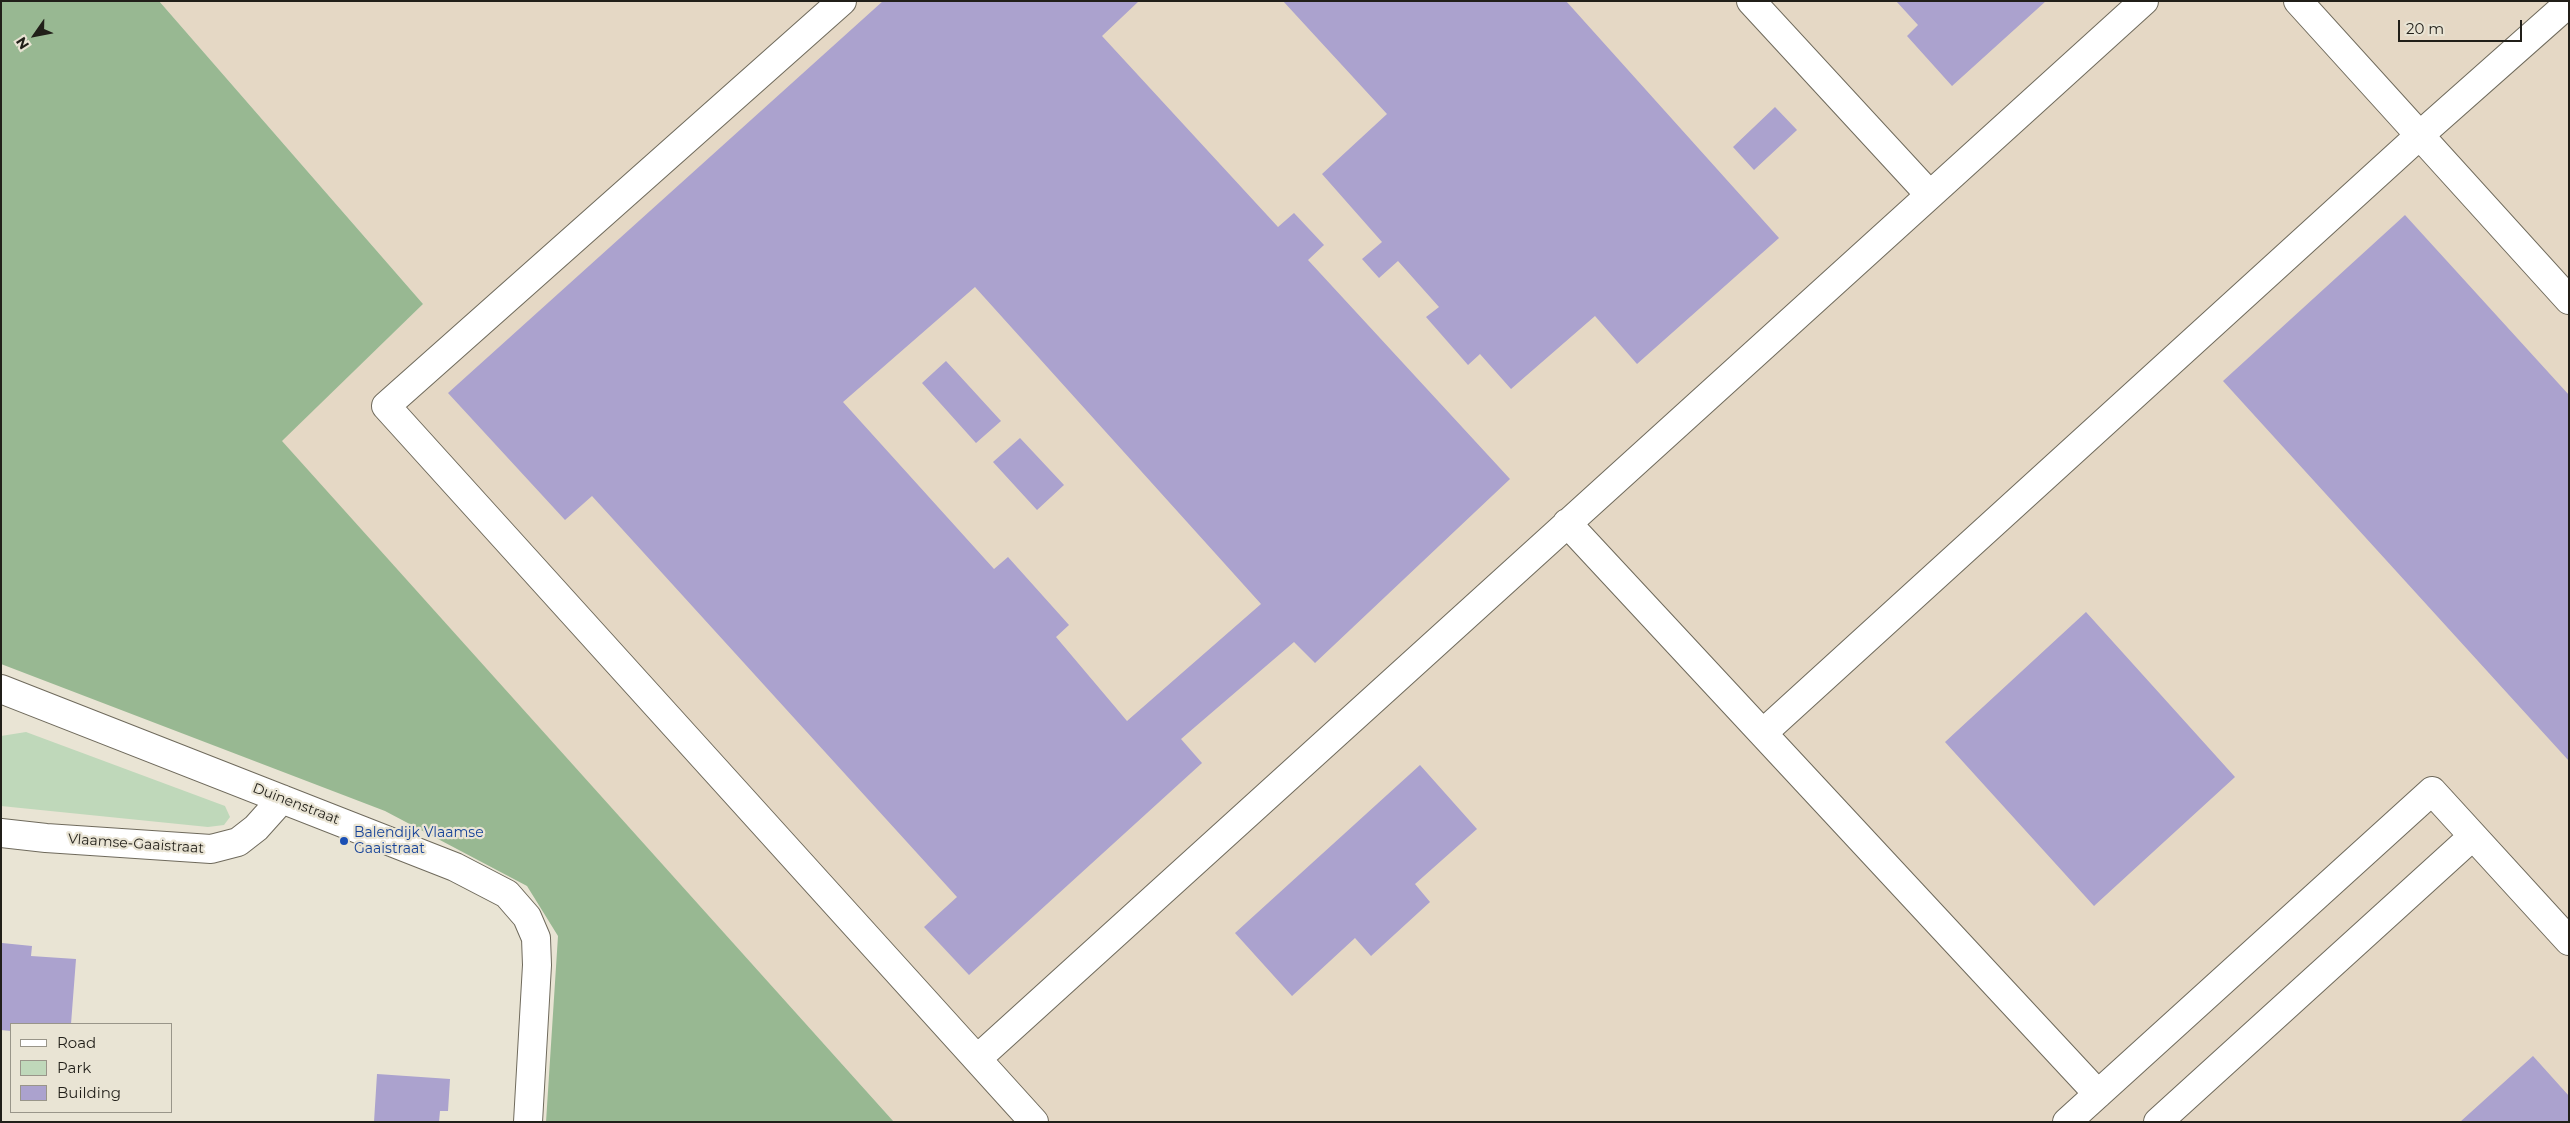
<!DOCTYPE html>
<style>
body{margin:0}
#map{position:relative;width:2570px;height:1123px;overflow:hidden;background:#e9e4d4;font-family:Montserrat,sans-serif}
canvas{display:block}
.frame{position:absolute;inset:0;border:2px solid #211f19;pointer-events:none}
.legend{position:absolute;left:10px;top:1023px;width:162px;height:90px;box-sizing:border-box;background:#e9e4d4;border:1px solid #999589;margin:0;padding:6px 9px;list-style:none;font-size:15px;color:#211f19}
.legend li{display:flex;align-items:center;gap:10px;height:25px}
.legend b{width:25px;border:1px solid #999589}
.north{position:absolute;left:10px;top:10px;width:50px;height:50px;-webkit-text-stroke:4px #e9e4d4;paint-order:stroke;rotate:237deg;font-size:14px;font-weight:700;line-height:20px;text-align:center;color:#211f19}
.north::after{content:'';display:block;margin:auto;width:18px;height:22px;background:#211f19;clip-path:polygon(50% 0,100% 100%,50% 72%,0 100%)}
.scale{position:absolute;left:2398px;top:20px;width:124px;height:22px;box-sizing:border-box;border:2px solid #211f19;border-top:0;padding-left:6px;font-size:15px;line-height:18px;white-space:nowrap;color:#211f19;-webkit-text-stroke:4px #e9e4d4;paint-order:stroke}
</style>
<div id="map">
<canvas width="2570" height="1123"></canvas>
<div class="frame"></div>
<ul class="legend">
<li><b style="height:6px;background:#fff"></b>Road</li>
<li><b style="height:14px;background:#bfd8ba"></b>Park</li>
<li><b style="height:14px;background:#aba2ce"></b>Building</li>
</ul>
<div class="north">N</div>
<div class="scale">20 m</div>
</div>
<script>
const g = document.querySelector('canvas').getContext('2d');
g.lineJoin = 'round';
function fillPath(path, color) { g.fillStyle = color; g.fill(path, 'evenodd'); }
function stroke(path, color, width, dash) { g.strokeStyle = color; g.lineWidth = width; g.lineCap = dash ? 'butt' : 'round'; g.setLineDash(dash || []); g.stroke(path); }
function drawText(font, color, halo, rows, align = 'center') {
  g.font = font + ' Montserrat,sans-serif'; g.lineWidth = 4.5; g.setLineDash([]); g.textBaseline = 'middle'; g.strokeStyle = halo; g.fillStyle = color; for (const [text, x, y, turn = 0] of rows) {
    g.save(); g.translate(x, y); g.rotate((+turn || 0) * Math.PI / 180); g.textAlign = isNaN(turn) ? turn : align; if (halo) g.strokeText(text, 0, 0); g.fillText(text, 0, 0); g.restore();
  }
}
const industrial = new Path2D(`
 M159,1H2569V1122H894L281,441L423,304Z`);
const green = new Path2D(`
 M26,732L225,806L230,817L224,825L208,827L1,806V736Z`);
const forest = new Path2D(`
 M1,1H159L423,304L282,441L894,1122H546L558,936L527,886L385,811L1,664Z`);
const building = new Path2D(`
 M883,1H1139L1102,36L1278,227L1294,213L1324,245L1308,260L1510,479L1315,663L1294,642L1181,739L1202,763L969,975L924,927L957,897L592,496L565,520L448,393ZM975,287L1261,604L1127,721L1056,637L1069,625L1008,557L994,569L843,402Z
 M1283,1H1566L1779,238L1637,364L1595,316L1511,389L1480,354L1468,365L1426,317L1439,307L1398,261L1379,278L1362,259L1382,242L1322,174L1387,114Z
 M1896,1H2046L1952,86L1907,36L1918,25Z
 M1775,107L1797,130L1754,170L1733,147Z
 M2405,215L2569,395V761L2223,381Z
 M946,361L1001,421L976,443L922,383Z
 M1020,438L1064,485L1037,510L993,462Z
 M2086,612L2235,777L2094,906L1945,742Z
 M1420,765L1477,829L1415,884L1430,902L1371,956L1355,938L1292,996L1235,933Z
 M2,943L32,946L31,956L76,959L71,1024H11V1031L1,1030Z
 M2533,1056L2569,1096V1122H2460Z
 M377,1074L450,1079L448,1111H440L439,1122H374Z`);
const minor = new Path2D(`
 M842,1L386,406L1034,1122
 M1751,1L1929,194
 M2298,1L2569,300
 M1567,523L2098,1094
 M1,689L455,867L507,894L527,917L536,938L537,965L528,1122
 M1763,733L2420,135L2569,3
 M1,833L46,838L211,849L238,842L256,828L282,799
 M977,1059L2144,1
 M2067,1122L2432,791L2569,941
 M2158,1122L2473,836`);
const markers = [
 [344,841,5,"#1a4fb4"]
];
const streetNames = [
 ["Duinenstraat",296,804,21],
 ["Vlaamse-Gaaistraat",136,844,4]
];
const transitNames = [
 ["Balendijk Vlaamse",354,833],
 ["Gaaistraat",354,849]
];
fillPath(industrial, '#e5d8c5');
fillPath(green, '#bfd8ba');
fillPath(forest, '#98b892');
fillPath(building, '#aba2ce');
stroke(minor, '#6f6a5c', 30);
stroke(minor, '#fff', 28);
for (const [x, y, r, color] of markers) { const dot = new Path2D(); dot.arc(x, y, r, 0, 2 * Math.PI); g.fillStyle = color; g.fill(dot); stroke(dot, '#e9e4d4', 2); }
drawText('14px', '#211f19', '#e9e4d4', streetNames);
drawText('14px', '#164399', '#e9e4d4', transitNames, 'left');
</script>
